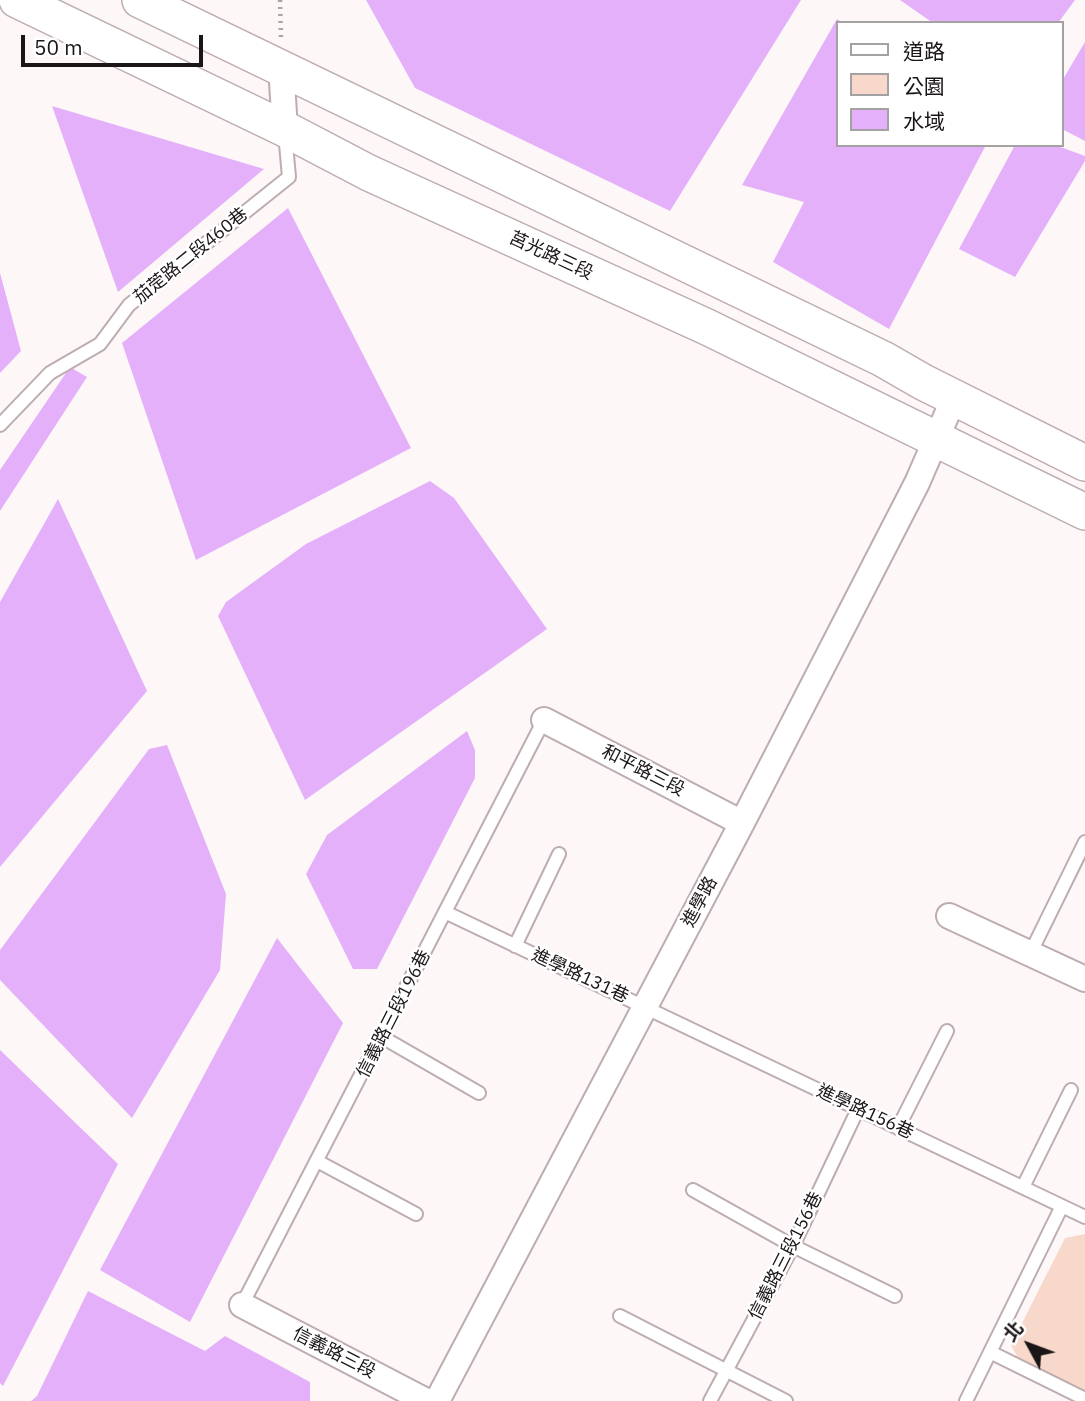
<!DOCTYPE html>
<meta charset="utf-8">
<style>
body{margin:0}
#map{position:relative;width:1085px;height:1401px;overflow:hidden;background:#fdf7f8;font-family:"IBM Plex Sans","Noto Sans TC",sans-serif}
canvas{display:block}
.legend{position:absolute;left:836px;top:21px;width:228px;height:126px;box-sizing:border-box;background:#fff;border:2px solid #a3a1a2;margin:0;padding:9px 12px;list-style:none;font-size:21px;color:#1a1516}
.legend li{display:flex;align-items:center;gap:14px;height:35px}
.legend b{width:35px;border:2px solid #a3a1a2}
.north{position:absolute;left:994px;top:1310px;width:70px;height:70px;-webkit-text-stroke:5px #fff;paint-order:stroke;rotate:311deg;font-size:19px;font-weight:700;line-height:28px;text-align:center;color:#1a1516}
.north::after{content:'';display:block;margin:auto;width:24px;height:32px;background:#1a1516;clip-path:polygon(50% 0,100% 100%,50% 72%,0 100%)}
.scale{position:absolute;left:21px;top:35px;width:182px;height:32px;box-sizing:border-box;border:4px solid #1a1516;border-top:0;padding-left:9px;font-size:21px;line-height:24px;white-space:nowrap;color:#1a1516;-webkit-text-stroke:5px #fff;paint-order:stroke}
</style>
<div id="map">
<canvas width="1085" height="1401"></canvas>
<ul class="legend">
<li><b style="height:9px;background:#fff"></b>道路</li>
<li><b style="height:19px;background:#f8d8cb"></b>公園</li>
<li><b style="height:19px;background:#e5b0fa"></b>水域</li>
</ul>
<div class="north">北</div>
<div class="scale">50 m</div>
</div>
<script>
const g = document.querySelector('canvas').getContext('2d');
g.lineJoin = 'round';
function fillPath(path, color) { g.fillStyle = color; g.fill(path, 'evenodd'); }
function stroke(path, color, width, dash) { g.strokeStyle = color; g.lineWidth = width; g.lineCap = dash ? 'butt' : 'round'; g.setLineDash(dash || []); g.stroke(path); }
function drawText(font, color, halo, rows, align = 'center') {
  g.font = font + ' "IBM Plex Sans","Noto Sans TC",sans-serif'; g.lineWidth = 5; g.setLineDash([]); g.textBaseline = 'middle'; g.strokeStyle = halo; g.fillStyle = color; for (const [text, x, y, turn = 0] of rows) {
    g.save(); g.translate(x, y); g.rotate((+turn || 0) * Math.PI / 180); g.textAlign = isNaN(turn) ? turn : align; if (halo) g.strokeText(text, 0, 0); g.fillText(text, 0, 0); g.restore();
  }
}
const green = new Path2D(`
 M1085,1234V1391L1019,1360L1011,1345L1065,1238Z`);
const water = new Path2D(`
 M366,0H801L670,211L415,88Z
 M900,0H1075L1058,23H933Z
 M837,19L843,23H838V145H986L889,329L773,262L804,202L742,185Z
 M1085,42V141L1062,129V81Z
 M52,106L264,169L118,292Z
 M1015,145H1055L1085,156V161L1015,277L959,249Z
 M288,208L411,448L196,560L122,343Z
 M0,273L21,351L0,373Z
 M70,367L87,377L0,511V470Z
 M430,481L454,498L547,629L305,800L218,616L226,602L306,544Z
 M58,499L147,691L0,867V602Z
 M467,731L475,750V778L377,969H353L306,874L327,835Z
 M167,745L226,894L220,970L132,1118L0,980V950L149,749Z
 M277,938L343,1023L190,1322L100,1270Z
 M0,1050L118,1164L3,1386L0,1383Z
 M88,1291L205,1351L225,1336L310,1382V1401H31L37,1396Z`);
const path = new Path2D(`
 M280,0L281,38`);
const lane = new Path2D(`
 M0,425L50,373L100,344L129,305L289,177L285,133
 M447,913L1085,1217
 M515,946L559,854
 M1030,954L1085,842
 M382,1037L479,1093
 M898,1128L947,1031
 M317,1161L416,1214
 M1023,1187L1071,1090
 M693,1190L793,1246L895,1296
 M242,1305L544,720
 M620,1316L786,1401
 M990,1352L1085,1399
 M710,1401L793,1246L858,1109
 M966,1401L1062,1206`);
const street = new Path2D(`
 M281,67L285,129
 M544,720L742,823
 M949,916L1085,979
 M242,1305L426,1401
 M437,1401L742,823L917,483L954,398`);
const secondary = new Path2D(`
 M17,0L285,129L369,173L707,327L1085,512
 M140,0L883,359L923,382L1085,463`);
const streetNames = [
 ["茄萣路二段460巷",191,256,-39],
 ["莒光路三段",551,256,25],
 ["和平路三段",643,771,27],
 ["進學路",700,902,-62],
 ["進學路131巷",580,976,25],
 ["信義路三段196巷",394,1014,-63],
 ["進學路156巷",865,1112,25],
 ["信義路三段156巷",786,1256,-63],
 ["信義路三段",334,1353,27]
];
fillPath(green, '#f8d8cb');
fillPath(water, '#e5b0fa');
stroke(lane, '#bdadb1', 16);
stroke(street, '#bdadb1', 28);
stroke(secondary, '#bdadb1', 38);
stroke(path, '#a9a4a5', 4.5, [2, 5]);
stroke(lane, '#fff', 12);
stroke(street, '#fff', 24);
stroke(secondary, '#fff', 35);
drawText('18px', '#1a1516', '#fff', streetNames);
</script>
